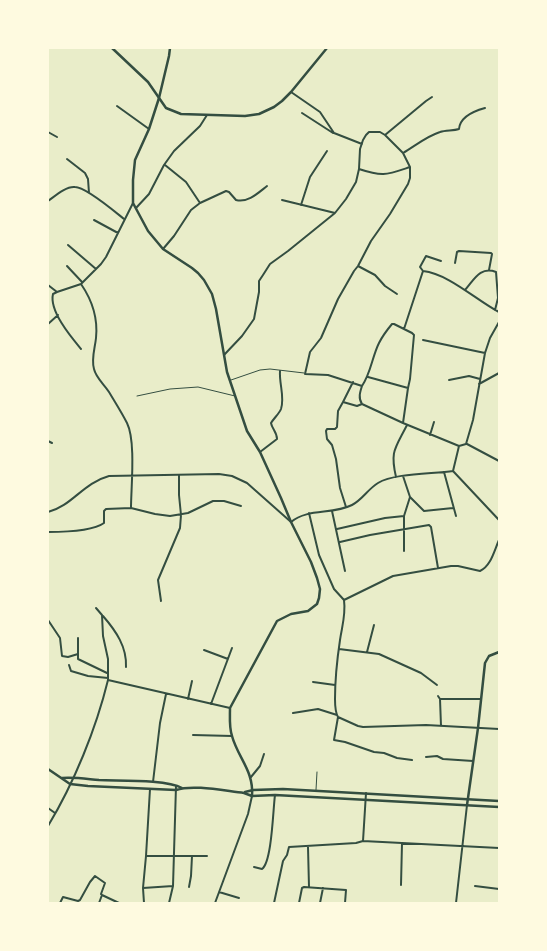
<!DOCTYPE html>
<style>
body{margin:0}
#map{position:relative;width:547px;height:951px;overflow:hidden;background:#e9edc9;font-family:Mulish,sans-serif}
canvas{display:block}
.frame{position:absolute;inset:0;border:49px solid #fefae0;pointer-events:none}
</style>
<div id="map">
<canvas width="547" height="951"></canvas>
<div class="frame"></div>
</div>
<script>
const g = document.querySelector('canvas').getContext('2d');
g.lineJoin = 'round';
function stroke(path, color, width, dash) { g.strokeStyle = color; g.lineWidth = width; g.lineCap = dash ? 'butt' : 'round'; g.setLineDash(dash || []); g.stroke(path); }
const service = new Path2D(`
 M231,380L260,370L270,369L304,373
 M137,396L170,389L198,387L235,396
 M316,790L317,772`);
const minor = new Path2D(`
 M291,92L320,112L334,133L362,144
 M117,106L149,129
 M302,113L333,133
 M48,132L57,137
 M385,135L426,101L432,97
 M403,153C415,146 427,136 440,132C446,130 453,131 459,129C460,117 474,111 485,108
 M67,159L85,173L88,179L89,193
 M165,165L186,182L200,203
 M359,169C383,177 386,175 410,167
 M282,200L335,213
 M48,201C55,196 66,186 75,187C86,187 114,211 124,219
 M301,205L310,177L327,151
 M136,208L149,194L164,165L174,151L200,126L207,115
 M94,220L118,233
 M68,245L96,269
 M163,249L174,236L191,210L200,203L226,191L229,192L236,200C248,203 258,193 267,186
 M455,263L457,252L459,251L491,253L492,254L489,270
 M67,266L82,282
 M358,266L375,275L385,286L397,294
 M423,271L420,267L426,256L441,261
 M81,284C92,300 98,319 96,338C95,348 91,359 94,369C96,378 104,384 109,392C115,402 122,413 127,423C136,441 131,488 131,508L155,514L170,516L188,513L213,501H224L241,506
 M48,285L57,292L81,284L101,264L106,257L133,203
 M465,290C474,280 480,266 496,272L498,298L495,310
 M57,292L53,294C49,311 71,337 81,349
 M48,324L58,315
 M404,329L423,271C449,274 476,300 499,312
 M423,340L485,353
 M224,355L242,336L254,319L259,292V281L263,275L270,264L288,251L335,213L346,199L356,182L359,169L360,149L363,140L366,135L369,132H380L385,135L403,153L410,167V178L408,184L390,214L371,241L358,266L354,271L338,299L321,338L310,352L305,374L328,375L362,386C371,373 372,357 379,343C382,337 387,330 392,324H394L412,333L414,335L410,379L408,388
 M368,377L408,388L403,423L459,446
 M449,380L469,376L480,379
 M479,384L499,373
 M362,386C360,392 358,398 362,404L403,423
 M343,402L353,382
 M430,435L434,422
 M48,441L52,443
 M467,444L499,461
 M260,452L277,439C277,432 272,429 271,423C274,418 279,414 281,409C285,397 279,384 280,371
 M453,471L459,446L466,444L473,420L485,353L490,338L499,322
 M444,472L456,516
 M403,476L410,497L404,516V551
 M396,477C390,451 395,449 407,425
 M410,497L424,511L453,508
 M346,507L340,488L336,459L332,445L327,439L326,431L327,429H335L337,427L338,411L343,402L357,406L362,404
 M332,511L345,571
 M48,512C72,506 83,483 109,476L219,474L232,476L247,483L291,522C308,508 332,515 352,505C362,500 368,489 378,483C394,473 433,474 453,471L499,520
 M309,513L319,555L334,589L344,600
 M337,529L385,518L404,516
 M48,532C62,532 93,531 104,523V511L106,509L131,508
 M340,542L370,535L429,525L431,527L438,568
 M344,600C346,615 342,626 340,640C337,660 335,680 335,699C335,705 335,712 338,717L358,726L363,727L426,725L499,729
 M344,600L393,576L451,566H458L480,571C491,566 494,551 499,540
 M161,601L158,580L180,528L181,515L179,495V475
 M96,608L102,615L103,636L108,659V680
 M103,616C116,631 127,647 126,667
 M48,620L60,638L62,656L68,657L78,654
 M78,638V659L107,673
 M339,649L379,654L421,673L437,685
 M204,650L228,659
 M367,652L374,625
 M69,665L71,671L88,676L108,678
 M313,682L335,685
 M438,696L440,699
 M188,699L192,681
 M211,704L232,648
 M293,713L318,709L337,715
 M338,717L334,740L345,742L374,752L384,753L397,758L412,760
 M441,726L440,699H481
 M193,735L232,736
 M426,757L437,756L443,759L473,761
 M251,777L260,766L264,754
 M153,782L160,723L166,694
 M48,808L55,813
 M48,826C74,783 96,729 108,680L230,708
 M363,841L366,793
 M308,847L309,887
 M146,856L150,789
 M254,867L262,869C272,862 273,809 275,795
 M401,885L402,843
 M475,886L499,889
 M189,887L191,876L192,856
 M143,888L173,886
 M219,892L239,898
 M60,903L63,897L78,901L80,900L90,882L95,876L105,883L101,894L102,895L119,903
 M99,903L102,895
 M144,903L143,888L146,856H207
 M169,903L173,886L176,786
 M215,903L248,814L252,796
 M274,903L283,861L287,855L289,847L356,843L363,841L499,848
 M299,903L302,888L304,887L346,890L345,903
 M320,903L323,888
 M456,903L467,805`);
const tertiary = new Path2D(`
 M170,48L169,56L159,98L149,129L135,160L133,180V203L148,231L163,249L192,268L198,273L204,280L212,294L216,309L227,372L247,431L260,452L281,498L291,522L311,562L317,578L320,589L319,598L317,604L308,611L291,614L277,621L230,708C230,717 229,727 232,736C238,758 254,771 252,796
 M467,805L478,728L485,663L489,656L499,652`);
const secondary = new Path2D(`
 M112,48L148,82L166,108L181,114L245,116L259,114L274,107L282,101L291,92L327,48
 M48,769L70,784L88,786L176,790C193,784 225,791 244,793L252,796L275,795L499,807
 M62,778C75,777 87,779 99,780C119,781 166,779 182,788
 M245,792L253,790L283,789L499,801`);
stroke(service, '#344e41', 1);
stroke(minor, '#344e41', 2);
stroke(tertiary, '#344e41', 2.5);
stroke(secondary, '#344e41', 2.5);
</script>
